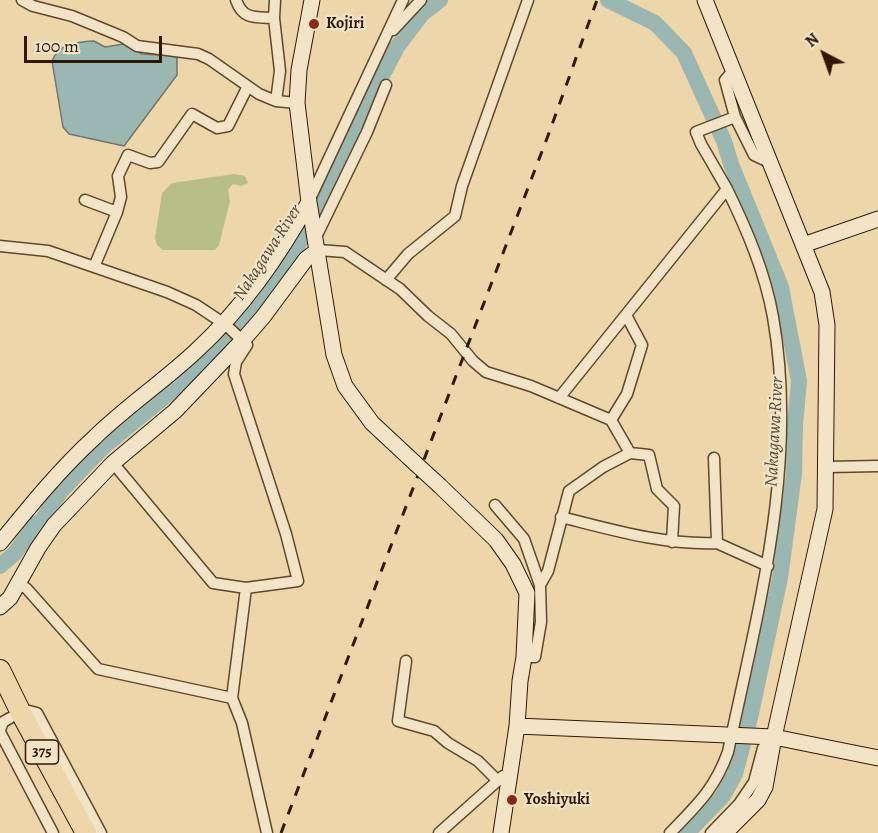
<!DOCTYPE html>
<style>
body{margin:0}
#map{position:relative;width:878px;height:833px;overflow:hidden;background:#edd6aa;font-family:Alegreya,serif}
canvas{display:block}
.north{position:absolute;left:794px;top:24px;width:60px;height:60px;-webkit-text-stroke:4px #f3e4c8;paint-order:stroke;rotate:319deg;font-size:16px;font-weight:700;line-height:24px;text-align:center;color:#311800}
.north::after{content:'';display:block;margin:auto;width:21px;height:27px;background:#311800;clip-path:polygon(50% 0,100% 100%,50% 72%,0 100%)}
.scale{position:absolute;left:24px;top:36px;width:138px;height:27px;box-sizing:border-box;border:3px solid #311800;border-top:0;padding-left:8px;font-size:18px;line-height:21px;white-space:nowrap;color:#311800;-webkit-text-stroke:4px #f3e4c8;paint-order:stroke}
</style>
<div id="map">
<canvas width="878" height="833"></canvas>
<div class="north">N</div>
<div class="scale">100 m</div>
</div>
<script>
const g = document.querySelector('canvas').getContext('2d');
g.lineJoin = 'round';
function fillPath(path, color) { g.fillStyle = color; g.fill(path, 'evenodd'); }
function stroke(path, color, width, dash) { g.strokeStyle = color; g.lineWidth = width; g.lineCap = dash ? 'butt' : 'round'; g.setLineDash(dash || []); g.stroke(path); }
function drawText(font, color, halo, rows, align = 'center') {
  g.font = font + ' Alegreya,serif'; g.lineWidth = 4.5; g.setLineDash([]); g.textBaseline = 'middle'; g.strokeStyle = halo; g.fillStyle = color; for (const [text, x, y, turn = 0] of rows) {
    g.save(); g.translate(x, y); g.rotate((+turn || 0) * Math.PI / 180); g.textAlign = isNaN(turn) ? turn : align; if (halo) g.strokeText(text, 0, 0); g.fillText(text, 0, 0); g.restore();
  }
}
const green = new Path2D(`
 M234,174L245,176L248,183L241,186L233,184L228,190L230,201L219,245L215,250H163L157,245L155,238L162,193L172,183Z`);
const water = new Path2D(`
 M94,41L105,47L124,44L142,54L177,56V75L124,146L69,134L63,127L52,61C59,43 77,42 94,41Z`);
const river = new Path2D(`
 M608,0L655,23L684,53L724,141L731,164L781,287L799,381L795,425L794,474L780,578L750,718L735,774L723,796L687,833
 M0,566L14,554L37,523L41,522L61,491L102,448L208,361L249,319L280,276L324,200L373,93L397,47L422,14L440,0`);
const street = new Path2D(`
 M22,0L33,6L72,16L123,37L137,46L198,54L209,59L259,94L276,101L297,103
 M236,0C243,20 255,17 274,18
 M275,0L274,18L280,71L276,101
 M393,30L421,0
 M733,71L725,80L735,117L754,155L771,163
 M85,200L117,212
 M309,201L403,0
 M316,237L367,132L386,85
 M0,246L48,251L167,292L196,305L226,325L247,345L236,362L234,374L286,534L298,581L246,588L232,698L242,723L267,833
 M318,250L345,252L400,289L428,316L451,334L473,361L486,372L531,386L611,420L630,453L603,467L569,491L548,571L540,585L541,622L535,657H524
 M94,267L117,212L121,197L118,176L128,155L150,163L158,162L192,114L217,128L228,126L247,88
 M386,280L408,254L455,216L462,186L528,0
 M559,398L727,189L701,144L696,132L735,117
 M611,420L627,394L642,345L626,315
 M630,453L649,455L657,489L674,506L672,542
 M714,458L717,543L768,566
 M113,463L213,583L246,588
 M827,467L878,466
 M495,505L524,539L540,585
 M561,517C613,530 663,545 717,543
 M19,583L27,589L98,669L232,698
 M406,661L398,721L434,731L448,743L478,761L498,781
 M21,713L29,711L37,713L101,833
 M0,730L3,722L10,718
 M0,732L53,833
 M439,833L503,776
 M670,833C696,806 715,789 728,752C758,609 799,464 773,317C765,272 747,230 727,189
 M711,833L739,804L754,782L763,748L773,738`);
const secondary = new Path2D(`
 M312,0L299,70L297,103L309,202L334,355L345,386L372,423L416,464
 M705,0L822,292L827,325L825,509L774,737L765,787L758,800L725,833
 M803,245L878,219
 M440,486L496,540L513,564L527,593L524,657L520,681L517,726L501,833
 M0,543C30,506 60,469 95,437C127,406 164,381 196,351C243,308 278,257 309,202
 M0,607L10,598L38,548L54,525L113,463L175,411L243,340L263,317L306,259L318,250
 M517,726L774,737L878,758`);
const highway = new Path2D(`
 M0,670L21,713L86,833`);
const rail = new Path2D(`
 M281,833L549,133L597,0`);
const secondaryBridge = new Path2D(`
 M416,464L440,486`);
const markers = [
 [314,24,6,"#8f2418"],
 [512,800,6,"#8f2418"]
];
const shields = [
 [42,752,33]
];
const shieldNames = [
 ["375",42,752]
];
const poiNames = [
 ["Kojiri",326,24],
 ["Yoshiyuki",524,800]
];
const waterNames = [
 ["Nakagawa River",268,253,-57],
 ["Nakagawa River",775,432,-87]
];
fillPath(green, '#b8be88');
fillPath(water, '#9bb7b1');
stroke(water, '#71776a', 1.5);
stroke(river, '#9bb7b1', 16);
stroke(street, '#60482a', 13);
stroke(secondary, '#311800', 17);
stroke(highway, '#311800', 22);
stroke(street, '#f3e4c8', 10);
stroke(secondary, '#f3e4c8', 15);
stroke(highway, '#edd6aa', 20);
stroke(rail, '#311800', 3, [10, 10]);
stroke(secondaryBridge, '#311800', 17, []);
stroke(secondaryBridge, '#f3e4c8', 15);
for (const [x, y, r, color] of markers) { const dot = new Path2D(); dot.arc(x, y, r, 0, 2 * Math.PI); g.fillStyle = color; g.fill(dot); stroke(dot, '#f3e4c8', 2); }
for (const [x, y, w] of shields) { const box = new Path2D(); box.roundRect(x - w / 2, y - 12, w, 24, 4.5); g.fillStyle = '#f3e4c8'; g.fill(box); stroke(box, '#311800', 1.5); }
drawText('bold 15px', '#311800', null, shieldNames);
drawText('bold 16px', '#311800', '#f3e4c8', poiNames, 'left');
drawText('italic 18px', '#514835', '#f3e4c8', waterNames);
</script>
